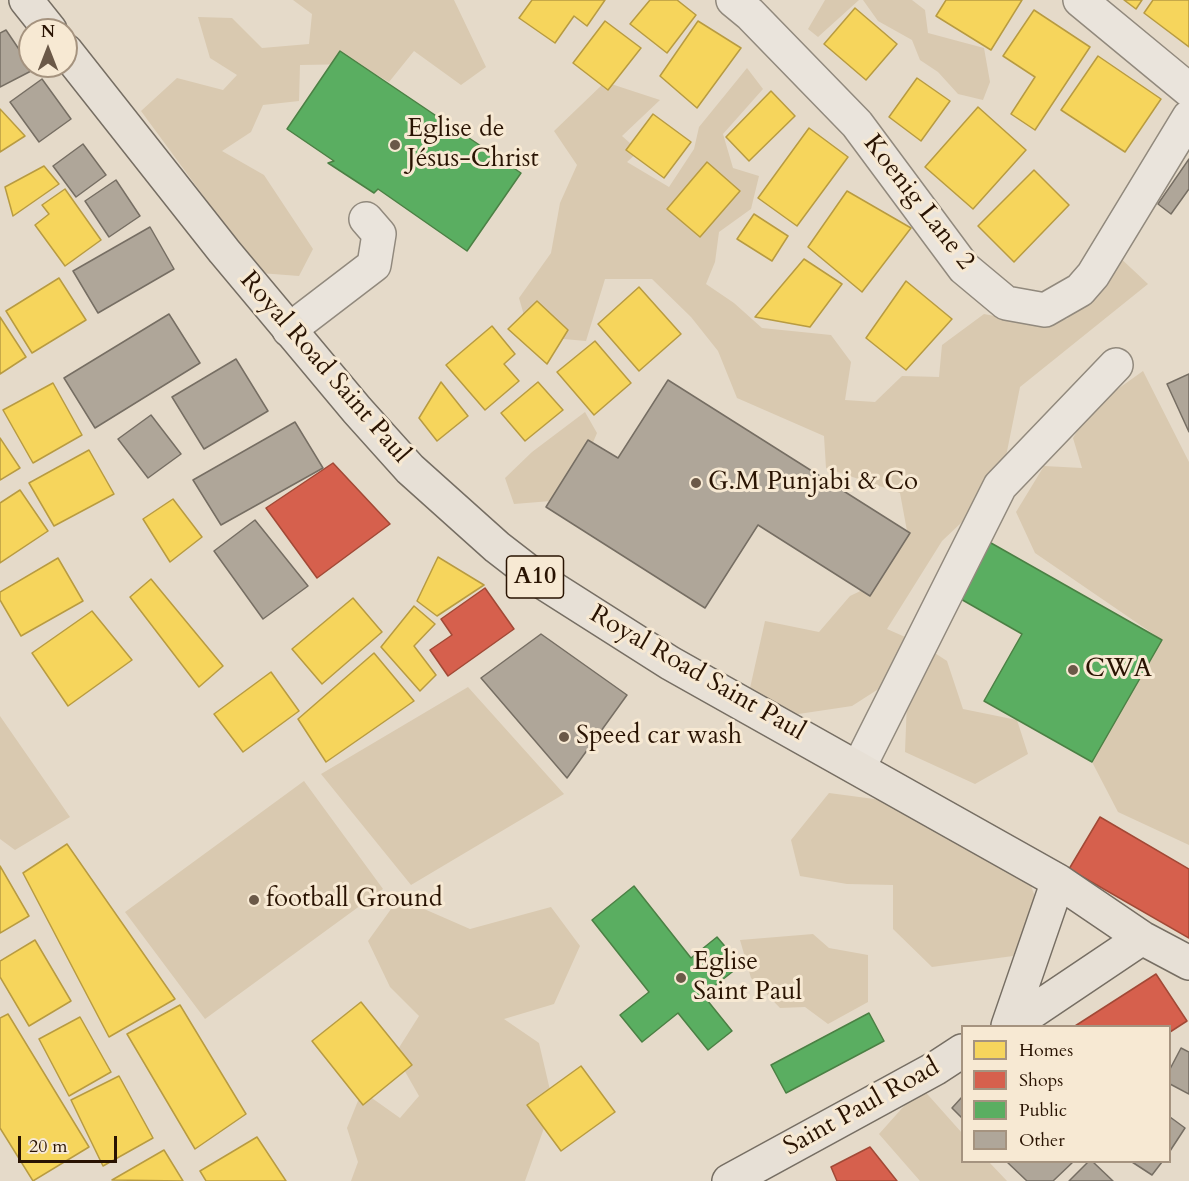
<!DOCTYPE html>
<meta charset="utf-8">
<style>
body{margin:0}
#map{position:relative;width:1189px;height:1181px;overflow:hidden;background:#e5dac9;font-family:Cardo,serif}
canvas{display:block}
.legend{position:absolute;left:961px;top:1025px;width:210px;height:138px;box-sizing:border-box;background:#f7e9d3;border:2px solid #a5937f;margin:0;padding:8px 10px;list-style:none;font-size:18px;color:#291302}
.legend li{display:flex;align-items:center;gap:12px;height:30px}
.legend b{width:30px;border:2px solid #a5937f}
.north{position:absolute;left:18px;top:18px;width:60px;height:60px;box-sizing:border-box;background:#f7e9d3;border:2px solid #a5937f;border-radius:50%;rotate:0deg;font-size:16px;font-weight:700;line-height:24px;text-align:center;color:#291302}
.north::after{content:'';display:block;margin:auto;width:21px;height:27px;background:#6b5948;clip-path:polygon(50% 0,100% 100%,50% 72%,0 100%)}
.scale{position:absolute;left:18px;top:1136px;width:99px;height:27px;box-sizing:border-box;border:3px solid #291302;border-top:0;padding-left:8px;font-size:18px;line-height:21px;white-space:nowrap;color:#291302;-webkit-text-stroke:4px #f7e9d3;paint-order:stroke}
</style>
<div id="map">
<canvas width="1189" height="1181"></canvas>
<ul class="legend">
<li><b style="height:16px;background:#f6d55c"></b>Homes</li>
<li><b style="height:16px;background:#d6604d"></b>Shops</li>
<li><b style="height:16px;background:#5aae61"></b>Public</li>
<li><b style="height:16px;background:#afa699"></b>Other</li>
</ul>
<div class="north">N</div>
<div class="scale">20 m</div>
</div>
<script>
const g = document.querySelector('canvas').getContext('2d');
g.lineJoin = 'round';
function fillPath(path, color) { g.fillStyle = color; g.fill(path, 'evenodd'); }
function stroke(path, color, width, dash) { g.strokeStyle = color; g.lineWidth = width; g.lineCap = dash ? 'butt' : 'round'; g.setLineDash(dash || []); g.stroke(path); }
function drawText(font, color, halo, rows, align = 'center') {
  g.font = font + ' Cardo,serif'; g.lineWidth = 6; g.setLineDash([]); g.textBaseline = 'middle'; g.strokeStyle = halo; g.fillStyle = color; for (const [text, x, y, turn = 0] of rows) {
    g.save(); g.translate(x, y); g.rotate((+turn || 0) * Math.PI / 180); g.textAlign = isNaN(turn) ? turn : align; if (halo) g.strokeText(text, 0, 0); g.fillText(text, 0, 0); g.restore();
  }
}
const green = new Path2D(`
 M293,0H454L486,67L461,85L414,51L389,82L357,64L300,65L299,101L263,105L251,132L222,151L264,175L313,249L299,276L260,273L141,111L177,78L223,90L237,75L210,58L198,17L232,18L262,48L309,44L312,14Z
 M825,0H859L818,37L808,29Z
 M863,0H912L925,10L928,33L984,48L990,82L983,100L958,94L938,72L920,60L912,40L878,21Z
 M747,68L763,89L723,134L733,168L759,176L751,209L719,232L715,262L706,284L734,303L762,328L831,335L851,362L845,400L875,402L902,376L939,377L942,345L984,314L1032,323L1067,319L1093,275L1115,253L1148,284L1020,387L1000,486L942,541L887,629L921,644L947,661L963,709L1017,720L1028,754L975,784L905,752L907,701L880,688L852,706L785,716L748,697L765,621L819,632L850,596L873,585L907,531L900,493L826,468L824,436L737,398L718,351L691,317L652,279H605L586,341L530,336L519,298L551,253L560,203L577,165L554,131L605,82L660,100L622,136L639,151L627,162L669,187L694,149L699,127Z
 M1143,371L1189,462V845L1118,812L1092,762L1162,640L1035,553L1016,512L1044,466L1082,468L1073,438L1091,408Z
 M585,412L597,433L580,473L551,501L514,504L505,478L532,452Z
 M468,687L564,794L411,885L321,774Z
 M0,716L70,817L15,850L0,839Z
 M304,781L383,889L205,1019L125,912Z
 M829,793L927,806L1021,859L1037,902L1013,956L932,967L893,929V885L847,884L800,876L791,840Z
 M399,898L470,929L551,907L580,946L554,1004L504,1019L539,1043L553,1103L525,1181H351L358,1162L347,1128L362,1091L400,1118L419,1096L395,1054L419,1016L390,987L368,941Z
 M813,934L829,948L868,955V1002L828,1024L805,1007L780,1008L751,978L740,940Z
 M921,1087L962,1133V1162H989L1007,1181H920L879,1134Z`);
const homes = new Path2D(`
 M532,0H605L587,26L574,16L555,43L519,18Z
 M650,0H677L696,15L667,53L630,24Z
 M946,0H1022L991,50L936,16Z
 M1124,0H1142L1136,9Z
 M1153,0H1189V47L1144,13Z
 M855,8L897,44L866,80L824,44Z
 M1034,10L1090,47L1035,130L1011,114L1035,77L1003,56Z
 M605,21L641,48L608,90L573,63Z
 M698,21L741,48L697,108L660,76Z
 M1098,56L1161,99L1125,152L1061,110Z
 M917,78L950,101L921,141L889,117Z
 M771,91L795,116L749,161L726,137Z
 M978,107L1026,150L973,209L925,167Z
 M0,109L25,136L0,152Z
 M653,114L691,142L664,178L626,150Z
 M809,128L848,157L797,226L758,198Z
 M707,162L740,191L700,237L667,209Z
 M44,166L59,184L13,216L5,187Z
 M1034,170L1069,205L1014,262L978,226Z
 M65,189L101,240L65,266L35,225L49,214L42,205Z
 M847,191L911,228L862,292L808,247Z
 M754,214L788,236L772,261L737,239Z
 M804,259L842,284L810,327L755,317Z
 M59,278L86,320L32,353L6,311Z
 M906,281L952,319L906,370L866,338Z
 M639,287L681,334L639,371L598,324Z
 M537,301L568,330L547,364L508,329Z
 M0,317L26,357L0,374Z
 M492,326L515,354L504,364L519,381L485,410L446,365Z
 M595,341L631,383L594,415L557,372Z
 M441,382L468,416L437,441L419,418Z
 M538,382L563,410L525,441L501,413Z
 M53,383L82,435L33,463L3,410Z
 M0,438L20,468L0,480Z
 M89,450L114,494L54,526L29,483Z
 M20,490L48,531L0,563V503Z
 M173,499L202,537L170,562L143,519Z
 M438,557L484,585L437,616L417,601Z
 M58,558L83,601L21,636L0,600V592Z
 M151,579L223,666L199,687L130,597Z
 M353,598L382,632L322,684L292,649Z
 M414,606L435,624L414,646L436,675L420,691L381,647Z
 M92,611L132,660L68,706L32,653Z
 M374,653L414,701L326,762L298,719Z
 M271,672L299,711L243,752L214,714Z
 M67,844L175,999L109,1037L23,873Z
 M0,866L29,916L0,933Z
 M35,940L71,1001L29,1026L0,977V961Z
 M361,1002L412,1065L363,1105L312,1041Z
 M180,1005L246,1114L195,1149L127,1034Z
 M8,1014L89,1147L33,1181L0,1128V1018Z
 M80,1017L111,1072L69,1096L39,1039Z
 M581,1066L615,1112L561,1151L527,1105Z
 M119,1076L153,1138L103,1166L71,1100Z
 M257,1137L286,1181H206L200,1171Z
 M164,1150L183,1181L112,1180Z`);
const shops = new Path2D(`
 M333,463L390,524L317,578L266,508Z
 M485,588L514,629L448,676L430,650L452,635L441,619Z
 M1100,817L1189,869V938L1069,869Z
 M1156,974L1187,1021L1170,1032V1026H1075Z
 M870,1147L897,1181H837L831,1167Z`);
const public = new Path2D(`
 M340,51L521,173L467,251L378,189L374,193L328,163L334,161L287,129Z
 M984,539L1162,640L1092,762L984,701L1022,634L952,594Z
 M634,886L691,958L717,937L741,965L703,995L732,1031L708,1050L678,1013L642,1042L620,1015L649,992L592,920Z
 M869,1013L884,1041L786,1093L771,1065Z`);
const building = new Path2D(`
 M6,30L33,70L0,87V33Z
 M42,79L71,119L39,142L10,102Z
 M83,144L106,175L76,197L53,166Z
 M1189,159V189L1171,214L1158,204Z
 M116,180L140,216L109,237L85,201Z
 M150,227L174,269L98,313L73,271Z
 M169,314L200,363L95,428L64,378Z
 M236,359L268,411L204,449L172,397Z
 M1189,374V432L1167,384Z
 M668,380L910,533L870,596L758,525L705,608L546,507L588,440L618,458Z
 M151,415L181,454L148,478L118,439Z
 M295,422L323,468L221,525L193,480Z
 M255,520L308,586L263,619L214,551Z
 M541,634L627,695L567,778L481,678Z
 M1181,1048L1189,1052V1094L1170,1084V1069Z
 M962,1097V1118L952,1108Z
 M1170,1117L1185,1128L1170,1151Z
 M1007,1162H1073L1053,1181H1027Z
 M1088,1162H1093L1113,1181H1069Z
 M1132,1162H1162L1152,1175Z`);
const minor = new Path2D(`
 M733,0L750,14L857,124L964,268L1006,303L1045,310L1080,290L1093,275L1189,117
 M1080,0L1189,90
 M289,330L374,265L379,234L366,219
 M859,767L1000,486L1116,365`);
const major = new Path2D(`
 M26,0L50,30
 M66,51L224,251L357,410L410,469L497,547L541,581L670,663L1058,881L1142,938L1189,963
 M1008,1026L1058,881
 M1011,1026L1142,938
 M729,1181L936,1068L962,1051`);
const markers = [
 [395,145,6,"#6b5948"],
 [696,483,6,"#6b5948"],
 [1073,670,6,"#6b5948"],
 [564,737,6,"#6b5948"],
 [254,900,6,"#6b5948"],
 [681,978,6,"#6b5948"]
];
const shields = [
 [535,577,57]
];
const shieldNames = [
 ["A10",535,577]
];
const poiNames = [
 ["Eglise de",407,130],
 ["Jésus-Christ",407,160],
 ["G.M Punjabi & Co",708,483],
 ["CWA",1085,670],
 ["Speed car wash",576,737],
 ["football Ground",266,900],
 ["Eglise",693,963],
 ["Saint Paul",693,993]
];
const streetNames = [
 ["Koenig Lane 2",918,203,52],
 ["Royal Road Saint Paul",324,368,49],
 ["Royal Road Saint Paul",697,674,30],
 ["Saint Paul Road",862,1108,-29]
];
fillPath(green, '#d9c9b0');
fillPath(homes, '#f6d55c');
stroke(homes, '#b89b41', 1.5);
fillPath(shops, '#d6604d');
stroke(shops, '#a24936', 1.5);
fillPath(public, '#5aae61');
stroke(public, '#4b8044', 1.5);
fillPath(building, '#afa699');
stroke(building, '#766e63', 1.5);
stroke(minor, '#91897d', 36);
stroke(major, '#766e63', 36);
stroke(minor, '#eae4dc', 33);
stroke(major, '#e7e0d6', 33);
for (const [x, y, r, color] of markers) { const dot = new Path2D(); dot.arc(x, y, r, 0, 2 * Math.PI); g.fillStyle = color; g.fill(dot); stroke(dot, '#f7e9d3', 2); }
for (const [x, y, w] of shields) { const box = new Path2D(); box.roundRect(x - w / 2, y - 21, w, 42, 4.5); g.fillStyle = '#f7e9d3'; g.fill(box); stroke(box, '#291302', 1.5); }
drawText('bold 24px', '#291302', null, shieldNames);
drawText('26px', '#291302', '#f7e9d3', poiNames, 'left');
drawText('26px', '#291302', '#f7e9d3', streetNames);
</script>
